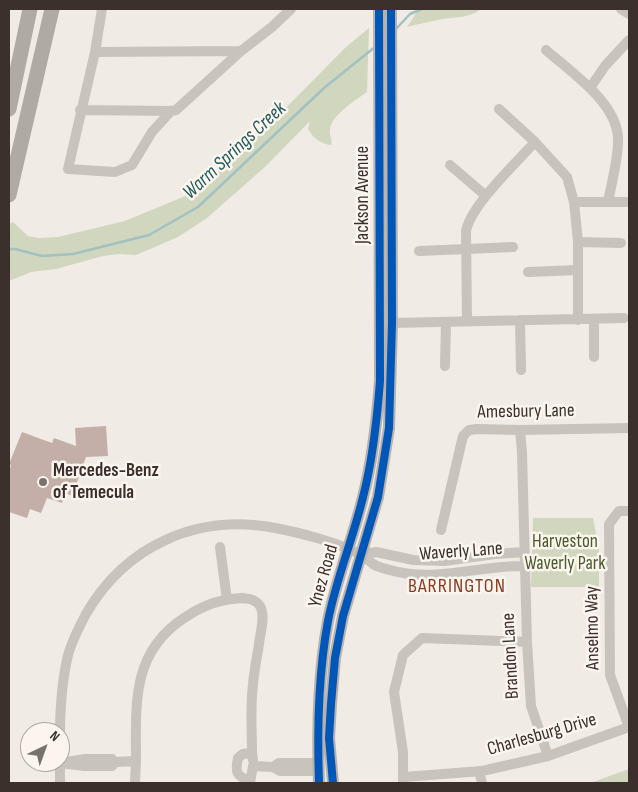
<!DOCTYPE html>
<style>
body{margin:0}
#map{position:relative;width:638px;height:792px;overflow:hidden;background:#f0ebe5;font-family:"Sofia Sans Condensed",sans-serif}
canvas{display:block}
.frame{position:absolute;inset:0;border:10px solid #3b302b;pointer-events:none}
.north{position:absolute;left:20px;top:722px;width:50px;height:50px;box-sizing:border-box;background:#fbf5ee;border:1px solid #aea6a0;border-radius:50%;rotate:42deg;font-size:14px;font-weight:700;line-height:20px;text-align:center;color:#3b302b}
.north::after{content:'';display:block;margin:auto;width:18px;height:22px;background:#7a716c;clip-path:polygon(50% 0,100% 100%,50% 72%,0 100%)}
</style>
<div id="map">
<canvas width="638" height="792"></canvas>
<div class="frame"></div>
<div class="north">N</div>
</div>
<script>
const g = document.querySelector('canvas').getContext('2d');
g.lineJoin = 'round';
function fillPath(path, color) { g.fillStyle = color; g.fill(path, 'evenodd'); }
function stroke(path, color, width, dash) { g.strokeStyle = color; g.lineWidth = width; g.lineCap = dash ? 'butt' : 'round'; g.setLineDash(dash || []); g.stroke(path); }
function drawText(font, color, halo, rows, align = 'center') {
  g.font = font + ' "Sofia Sans Condensed",sans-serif'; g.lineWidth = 5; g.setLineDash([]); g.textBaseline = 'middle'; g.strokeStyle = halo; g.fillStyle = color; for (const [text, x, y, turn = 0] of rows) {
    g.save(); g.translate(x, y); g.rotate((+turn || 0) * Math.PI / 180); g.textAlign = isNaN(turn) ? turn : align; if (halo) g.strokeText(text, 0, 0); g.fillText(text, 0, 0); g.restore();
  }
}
const green = new Path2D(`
 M419,9H481C470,18 456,17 443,19C431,21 419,24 407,27Z
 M369,28L367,92C356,100 331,115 330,130C329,136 333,139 331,145C321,144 313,138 308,129L310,121L266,166L207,218L178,237L136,255L119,254L103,256L56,269L31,272L9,281V224L13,222L28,236L39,238L58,237L125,221L195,192L262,132L345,48Z
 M533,518H593L599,549V587H531Z
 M629,769V783H591L593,782Z`);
const stream = new Path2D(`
 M396,29L410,14L422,9
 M9,249H15L42,256L73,254L149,235L198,207L324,88L375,47`);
const building = new Path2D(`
 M106,426L108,456L86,457L72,496L66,493L62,503L47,498L41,513L30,509L27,518L9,512V471L11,465L9,464L22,432L52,443L54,438L76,446L75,428Z`);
const minor = new Path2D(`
 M102,9L95,52L68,169L115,172L132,165L152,132L171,111
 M621,9L629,14
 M546,50C573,74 621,105 618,144C617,163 612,183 608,201
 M95,52L241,51L272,27L291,9
 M590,88L605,66L629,40
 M499,109L535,142L567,177L574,202L578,242V320
 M80,110L171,111L176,110L241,51
 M450,165L486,196
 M574,202H629
 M578,242L621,243
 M419,251L513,247
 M528,272L578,270
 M594,319V357
 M520,320L521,370
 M467,321L466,231C471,205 516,163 535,142
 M392,323L624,318
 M445,366L446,322
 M520,430L522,452L527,642L531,706L548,756
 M441,530L463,436L469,430L477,429L520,430L629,428
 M220,547L227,600
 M361,555L376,552L413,560L444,561L495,554L525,552
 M629,727L610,675L609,524L619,511H629
 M136,761C136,704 131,653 184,618C197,609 210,603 225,600C236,598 254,595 260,606C266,616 260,633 259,644C257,657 254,671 253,685C250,707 252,731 252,753
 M115,762L112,766H84L60,763L85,759H112L115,762L136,761L135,783
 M273,767L279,763H318
 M479,771L482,783
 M404,777L482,771L548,756L629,727
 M250,781C236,776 235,772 238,758L243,754L252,753L253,760
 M60,783C60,741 58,697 68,655C72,641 79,627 86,614C125,546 197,513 275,528C297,532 341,543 361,555C365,557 369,561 373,564C379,568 390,570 398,572C441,581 482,565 525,566
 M250,783L253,766L273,767L280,771H319
 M403,783V752L394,692L403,655L422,638L527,642`);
const major = new Path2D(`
 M319,783C317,728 318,675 328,621C336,579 353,539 363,497C373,459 377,420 380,381L379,9
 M333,783L329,738L331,704L335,658L343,616L378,497L389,428L392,323L391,9`);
const highway = new Path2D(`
 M9,109L30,9
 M9,195L52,9`);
const cycleway = new Path2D(`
 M319,783C317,728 318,675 328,621C336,579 353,539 363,497C373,459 377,420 380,381L379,9
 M333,783L329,738L331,704L335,658L343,616L378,497L389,428L392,323L391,9`);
const markers = [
 [43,482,5,"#7a716c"]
];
const streetNames = [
 ["Jackson Avenue",363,195,-90],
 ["Amesbury Lane",526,412,-1],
 ["Waverly Lane",461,552,-4],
 ["Ynez Road",324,576,-74],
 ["Anselmo Way",593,628,-91],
 ["Brandon Lane",511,656,-93],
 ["Charlesburg Drive",542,735,-16]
];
const poiNames = [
 ["Mercedes-Benz",53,471],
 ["of Temecula",53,493]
];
const parkNames = [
 ["Harveston",565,542],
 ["Waverly Park",565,564]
];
const waterNames = [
 ["Warm Springs Creek",235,151,-43]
];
const neighbourhoodNames = [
 ["BARRINGTON",457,587]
];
fillPath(green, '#d1d6bf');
stroke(stream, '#a1c2c1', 2.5);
fillPath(building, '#c3afa7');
stroke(minor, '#c9c3be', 10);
stroke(major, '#b8b1ad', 12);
stroke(highway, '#afaaa4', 15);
stroke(cycleway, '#0057b8', 8);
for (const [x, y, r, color] of markers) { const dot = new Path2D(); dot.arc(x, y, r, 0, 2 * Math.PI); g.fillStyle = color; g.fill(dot); stroke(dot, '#fbf5ee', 2); }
drawText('19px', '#3b302b', '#fbf5ee', streetNames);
drawText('bold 19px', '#3b302b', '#fbf5ee', poiNames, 'left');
drawText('19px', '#4a5a2e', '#fbf5ee', parkNames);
drawText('italic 20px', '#1f5a5e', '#fbf5ee', waterNames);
g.letterSpacing = '1px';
drawText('20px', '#8c3b22', '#fbf5ee', neighbourhoodNames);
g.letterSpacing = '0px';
</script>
